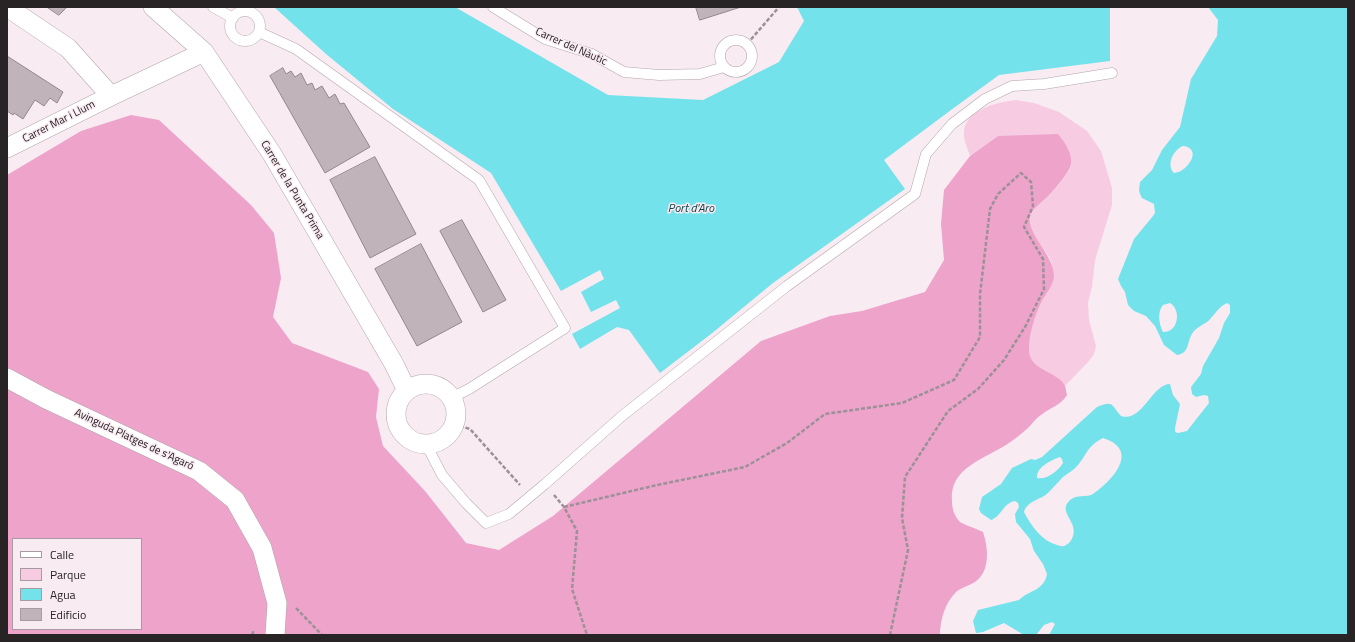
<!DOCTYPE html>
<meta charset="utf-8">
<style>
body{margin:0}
#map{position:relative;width:1355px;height:642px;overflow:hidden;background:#f9ebf2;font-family:"Titillium Web",sans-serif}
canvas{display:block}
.frame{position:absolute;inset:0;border:8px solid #282325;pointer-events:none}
.legend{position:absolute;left:12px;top:538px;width:130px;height:92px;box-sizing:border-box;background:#f9ebf2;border:1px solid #a59ba0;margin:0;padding:5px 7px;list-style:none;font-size:12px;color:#282325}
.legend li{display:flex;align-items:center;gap:8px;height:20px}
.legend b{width:20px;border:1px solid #a59ba0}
</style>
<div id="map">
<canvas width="1355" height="642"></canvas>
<div class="frame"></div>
<ul class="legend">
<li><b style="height:5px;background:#fff"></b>Calle</li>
<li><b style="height:11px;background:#f7cce2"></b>Parque</li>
<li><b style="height:11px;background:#74e2eb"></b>Agua</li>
<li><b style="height:11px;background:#c1b3ba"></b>Edificio</li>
</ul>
</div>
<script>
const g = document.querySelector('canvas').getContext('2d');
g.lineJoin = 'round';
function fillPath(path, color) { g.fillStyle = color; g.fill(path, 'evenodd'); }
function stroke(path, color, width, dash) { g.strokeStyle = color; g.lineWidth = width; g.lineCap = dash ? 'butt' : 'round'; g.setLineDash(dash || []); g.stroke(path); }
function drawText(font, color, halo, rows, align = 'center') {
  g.font = font + ' "Titillium Web",sans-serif'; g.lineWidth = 3; g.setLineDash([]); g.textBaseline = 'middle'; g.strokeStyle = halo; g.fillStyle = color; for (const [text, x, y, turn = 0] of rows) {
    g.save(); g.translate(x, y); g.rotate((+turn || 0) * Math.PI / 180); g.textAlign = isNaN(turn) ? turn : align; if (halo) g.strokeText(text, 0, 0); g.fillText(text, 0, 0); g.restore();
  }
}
const green = new Path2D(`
 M1016,100L1034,103L1059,112L1087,131L1101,151L1112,188V205L1095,260L1092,287L1088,303L1089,320L1096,346L1094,354L1089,361L1065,386C1054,374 1030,369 1029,351C1028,336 1035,313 1042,301C1046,293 1054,285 1053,276C1053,272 1053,266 1051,261C1046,248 1025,230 1030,215C1032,210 1038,205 1042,202C1050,194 1067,177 1071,166C1072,162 1069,153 1068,148L1025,136H998L970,156C968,149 964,142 964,135C962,110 998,102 1016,100Z`);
const forest = new Path2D(`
 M131,115L159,120L251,205L274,233L281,278L273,317L292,343L368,372L379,389L376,417L383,446L425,491L466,543L499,550L553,516L761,341L830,316L862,311L925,292L944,260L941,224L944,190L970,156L998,136L1058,134C1065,143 1072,152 1071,164C1071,171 1050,195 1044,200C1040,204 1031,210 1030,216C1026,234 1055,255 1054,277C1053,286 1046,293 1042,301C1035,314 1028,337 1029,351C1031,372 1058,371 1065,386C1066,388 1066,392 1067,395C1060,406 1051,407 1041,415C1036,418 1032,424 1028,428C1021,434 1014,440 1006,445C984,459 949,468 952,501C952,508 954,515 959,521C961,524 978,529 983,532C988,547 991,571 975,582C969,586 962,587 956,592C945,603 940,620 940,635H7V175L81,131ZM13,539H141V629H13Z`);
const water = new Path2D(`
 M274,7H455L608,95L703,100L779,62L804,21L797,7H1110V61L999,75L951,110L884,160L905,189L773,283L711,334L660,373L629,330L617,327L580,349L572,334L620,308L616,300L591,312L581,292L604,279L600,270L561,291L491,173L393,109L326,54Z
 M1208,7H1348V635H1049L1055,624L1052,622L1044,625L1036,635H1024L1004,623L983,632L976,633L973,621L978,610L1019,600C1029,590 1044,591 1047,574L1043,564L1034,551L1030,539L1016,522L1015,514L1019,507L1018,503L1015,501C1003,503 1002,516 991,520L981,513L979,509L982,497L1001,484L1012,468L1031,459L1035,460L1042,457L1097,407C1114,400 1111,405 1121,416C1142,423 1152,384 1170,384L1173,395L1180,404L1175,428V432L1178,433L1187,431L1209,403L1208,396L1204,395L1196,397L1192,394L1191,387L1201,374L1203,366L1219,338L1224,323L1230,313V305L1227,303C1218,307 1214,316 1207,322C1202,325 1198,327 1194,331C1186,340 1191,353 1177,355L1164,345L1155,326L1146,316L1134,311L1128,305L1125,292L1121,286L1118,279L1134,239L1153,216L1155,213L1154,204L1142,198L1140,194L1139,190L1140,182L1152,170L1162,150L1180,127L1191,79L1217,36L1218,20ZM1183,146C1203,148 1188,172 1174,173C1166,165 1173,150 1183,146ZM1170,303C1182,310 1178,333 1163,332C1159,324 1157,312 1163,305ZM1103,438C1141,450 1112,481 1093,494C1086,498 1077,494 1070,500C1057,512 1078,521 1073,536C1072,539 1070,543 1066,545C1063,547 1060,546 1057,545C1042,541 1031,526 1024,512C1027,501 1040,500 1048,493C1053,488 1058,482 1063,477C1068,473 1074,470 1078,465C1088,453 1087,446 1103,438ZM1060,457L1062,459L1063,463C1058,471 1047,480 1037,478C1036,467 1052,460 1060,457Z`);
const building = new Path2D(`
 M47,7H67L59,15Z
 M696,7H741L700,20Z
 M7,56L63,92L57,103L50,98L44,106L35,100L23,119L14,113L13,115L7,111Z
 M283,68L286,74L291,71L295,77L301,73L307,85L312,83L315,90L322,86L329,98L335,94L340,104L344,103L370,147L325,173L270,76Z
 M375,157L416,234L370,258L330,180Z
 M462,220L506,300L483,312L440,231Z
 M421,244L462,322L417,346L375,269Z`);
const path = new Path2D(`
 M747,44L779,7
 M454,424L470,429L520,485
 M554,495L564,507L577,531L572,589L587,635
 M564,507L657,485L745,467L787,443L825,414L902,403L954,380L980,337V294L990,209L998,194L1021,173L1031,182L1033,206L1024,227L1043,259L1044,289L1025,327L1004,360L978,389L948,411L905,477L902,518L908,550L890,635
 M296,608L322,635
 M252,635L254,630`);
const lane = new Path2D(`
 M213,7L233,18
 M493,7L545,39L592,54L624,72L659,75L700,74L724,67
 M230 26a15 15 0 1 1 30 0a15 15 0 1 1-30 0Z
 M259,32L296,49L479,180L565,328L469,389L451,398
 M720 56a16 16 0 1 1 32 0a16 16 0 1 1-32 0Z
 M426,444L442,475L466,503L486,523L509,514L545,484L622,416L787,286L915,194L926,154L952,124L985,99L1012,86L1044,84L1112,73`);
const street = new Path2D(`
 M7,7L68,48L111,96
 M153,7L204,52L272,154L394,364L407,391
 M7,148L111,96L204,52
 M7,378L46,399L199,471L235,500L262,548L277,603L275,635
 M396 414a30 30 0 1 1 60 0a30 30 0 1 1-60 0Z`);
const streetNames = [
 ["Carrer del Nàutic",571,47,24],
 ["Carrer Mar i Llum",59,122,-27],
 ["Carrer de la Punta Prima",292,190,59],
 ["Avinguda Platges de s'Agaró",134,440,25]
];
const waterNames = [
 ["Port d'Aro",691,209]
];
fillPath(green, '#f7cce2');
fillPath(forest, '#eea3cb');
fillPath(water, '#74e2eb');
fillPath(building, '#c1b3ba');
stroke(building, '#93878d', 1);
stroke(lane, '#b2a5ab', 11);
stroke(street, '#b2a5ab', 20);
stroke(path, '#9b9196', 2.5, [4, 2]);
stroke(lane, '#fff', 10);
stroke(street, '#fff', 19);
drawText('11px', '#282325', '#f9ebf2', streetNames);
drawText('italic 12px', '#0c4144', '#f9ebf2', waterNames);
</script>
